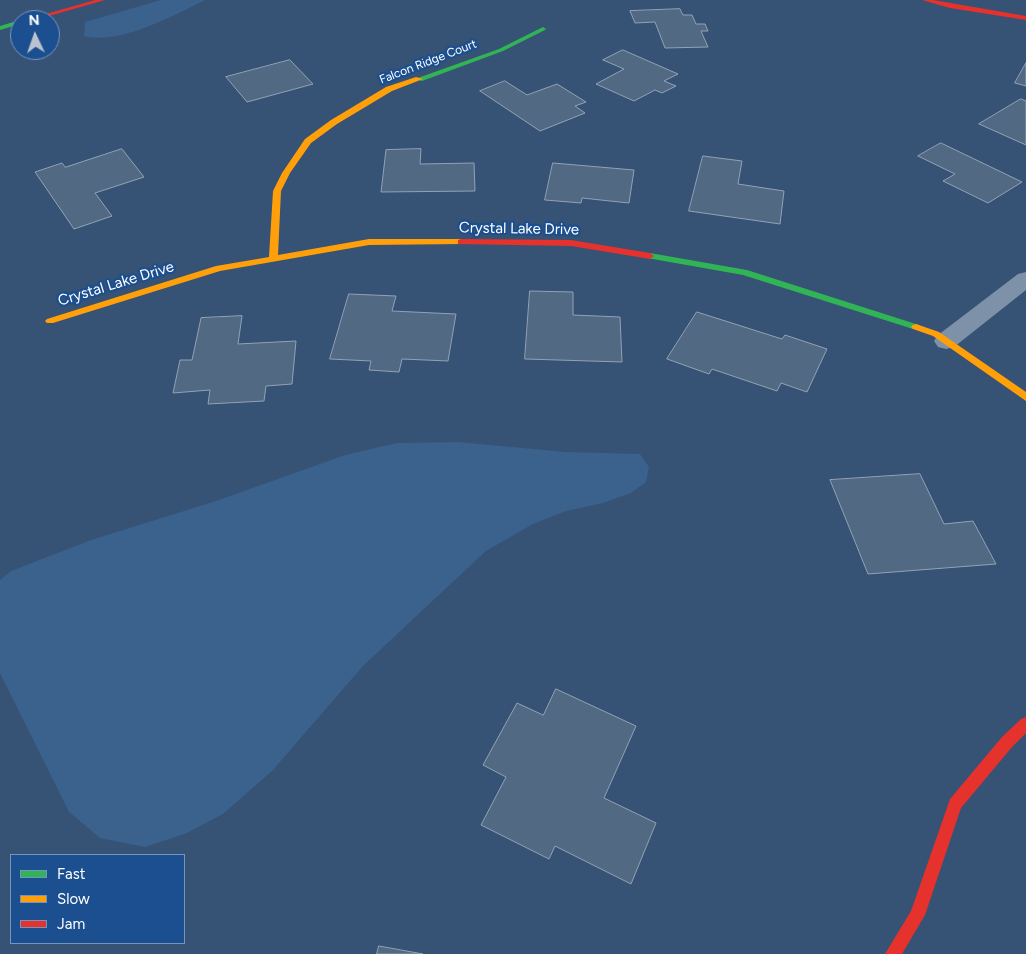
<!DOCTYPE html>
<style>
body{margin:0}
#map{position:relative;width:1026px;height:954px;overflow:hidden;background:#365274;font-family:Figtree,sans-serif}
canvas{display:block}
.legend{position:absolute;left:10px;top:854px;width:175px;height:90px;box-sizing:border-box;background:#1b4f8f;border:1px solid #7695bc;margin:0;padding:6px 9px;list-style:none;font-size:15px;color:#fff}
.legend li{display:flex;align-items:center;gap:10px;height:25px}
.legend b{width:25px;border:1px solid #7695bc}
.north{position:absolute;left:10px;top:10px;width:50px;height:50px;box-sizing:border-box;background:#1b4f8f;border:1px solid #7695bc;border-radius:50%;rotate:357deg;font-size:14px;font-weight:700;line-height:20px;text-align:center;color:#fff}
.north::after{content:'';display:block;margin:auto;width:18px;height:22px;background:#b9c2ce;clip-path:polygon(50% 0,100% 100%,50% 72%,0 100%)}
</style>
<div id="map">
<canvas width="1026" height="954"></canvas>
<ul class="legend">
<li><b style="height:6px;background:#30b455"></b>Fast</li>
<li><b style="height:6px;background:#ff9f0a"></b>Slow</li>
<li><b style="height:6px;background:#e5322d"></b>Jam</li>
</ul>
<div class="north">N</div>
</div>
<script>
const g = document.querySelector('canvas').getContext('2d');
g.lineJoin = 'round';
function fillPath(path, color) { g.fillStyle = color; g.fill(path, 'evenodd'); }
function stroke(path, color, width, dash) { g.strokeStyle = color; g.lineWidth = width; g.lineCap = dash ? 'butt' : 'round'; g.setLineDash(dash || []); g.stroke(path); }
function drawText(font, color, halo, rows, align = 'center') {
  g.font = font + ' Figtree,sans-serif'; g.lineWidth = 4.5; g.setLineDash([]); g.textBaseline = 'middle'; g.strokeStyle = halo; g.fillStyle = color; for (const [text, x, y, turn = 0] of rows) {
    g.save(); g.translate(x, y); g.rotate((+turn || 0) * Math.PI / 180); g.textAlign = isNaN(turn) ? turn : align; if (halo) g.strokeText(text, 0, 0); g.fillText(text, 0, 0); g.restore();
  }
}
const water = new Path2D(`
 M161,0H205C173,16 120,45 84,36L85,22Z
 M458,442L566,452L640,454L649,467L646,482L631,493L603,503L566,511L533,524L486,551L363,666L273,770L223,814L187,833L145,847L100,838L69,812L0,673V580L11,571L91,540L216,501L345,455L397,443Z`);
const building = new Path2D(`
 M680,9L683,15H692L696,24H705L708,31H701L708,47L665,48L655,22L635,23L630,11Z
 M623,50L678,74L664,81L676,86L662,93L655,90L634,101L596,84L624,69L603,60Z
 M290,60L313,84L247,102L226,77Z
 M1026,63V86L1015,83Z
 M505,81L527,95L557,84L586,102L575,106L585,113L540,131L480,91Z
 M1021,99L1026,101V145L979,124Z
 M941,143L1022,182L988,203L943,181L955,174L918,156Z
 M122,149L144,177L95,193L112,216L74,229L35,172L62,163L65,167Z
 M421,149L420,164L474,163L475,191L381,192L386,150Z
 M703,156L742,161L738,184L784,191L780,224L689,211Z
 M553,163L634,170L629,203L582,198L581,203L545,200Z
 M530,291L573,292V315L620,317L622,362L525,359Z
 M349,294L396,296L392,311L456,314L448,361L402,359L399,372L369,370L371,361L330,359Z
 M697,312L782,339L785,335L827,349L807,392L781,383L777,391L712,369L709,374L667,359Z
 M242,316L238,344L296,341L292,384L266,386L264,401L208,404L210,390L173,393L180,360H192L201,318Z
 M920,474L944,524L973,521L996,564L868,574L830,480Z
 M556,689L636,726L604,798L656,823L631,884L555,846L549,859L481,825L506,777L483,765L517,703L543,715Z
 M379,946L423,954H377Z`);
const street = new Path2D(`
 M1026,272V290L954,347L946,349L938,347L934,341L938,335L1018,274Z`);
const fast = new Path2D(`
 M20,20V24L0,30V26Z
 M543,27L546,29L545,30L503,51L422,81L415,79L499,49Z
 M650,253L747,270L919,325L921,327L919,329H913L743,275L647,258V254Z`);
const slow = new Path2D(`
 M416,77L423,79L392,91L337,124L311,143L290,173L281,191L278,255L369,239H461L464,240V244L369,245L220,271L53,323H47L45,321L47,319L216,266L269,257L273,191L282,173L305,139L331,120L386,87Z
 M916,324L939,332L1026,392V401L933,336L913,329L911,327L913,325Z`);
const jam = new Path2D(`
 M95,0H105L35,20H25Z
 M922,0H933L1026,16V20L950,8Z
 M461,239L571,240L650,253L654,256L650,259L571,246L458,244V240Z
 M1026,717V733L1012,747L961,808L925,915L902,954H885L911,911L950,799L1002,737L1021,719Z`);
const farStreetnames = [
 ["Falcon Ridge Court",428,62,-21]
];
const streetNames = [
 ["Crystal Lake Drive",519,229,1],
 ["Crystal Lake Drive",116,284,-17]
];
fillPath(water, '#3b618d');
fillPath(building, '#526984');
stroke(building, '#92a2b6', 1);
fillPath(street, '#7d92a8');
fillPath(fast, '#30b455');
fillPath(slow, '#ff9f0a');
fillPath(jam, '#e5322d');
drawText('12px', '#fff', '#1b4f8f', farStreetnames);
drawText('15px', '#fff', '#1b4f8f', streetNames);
</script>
